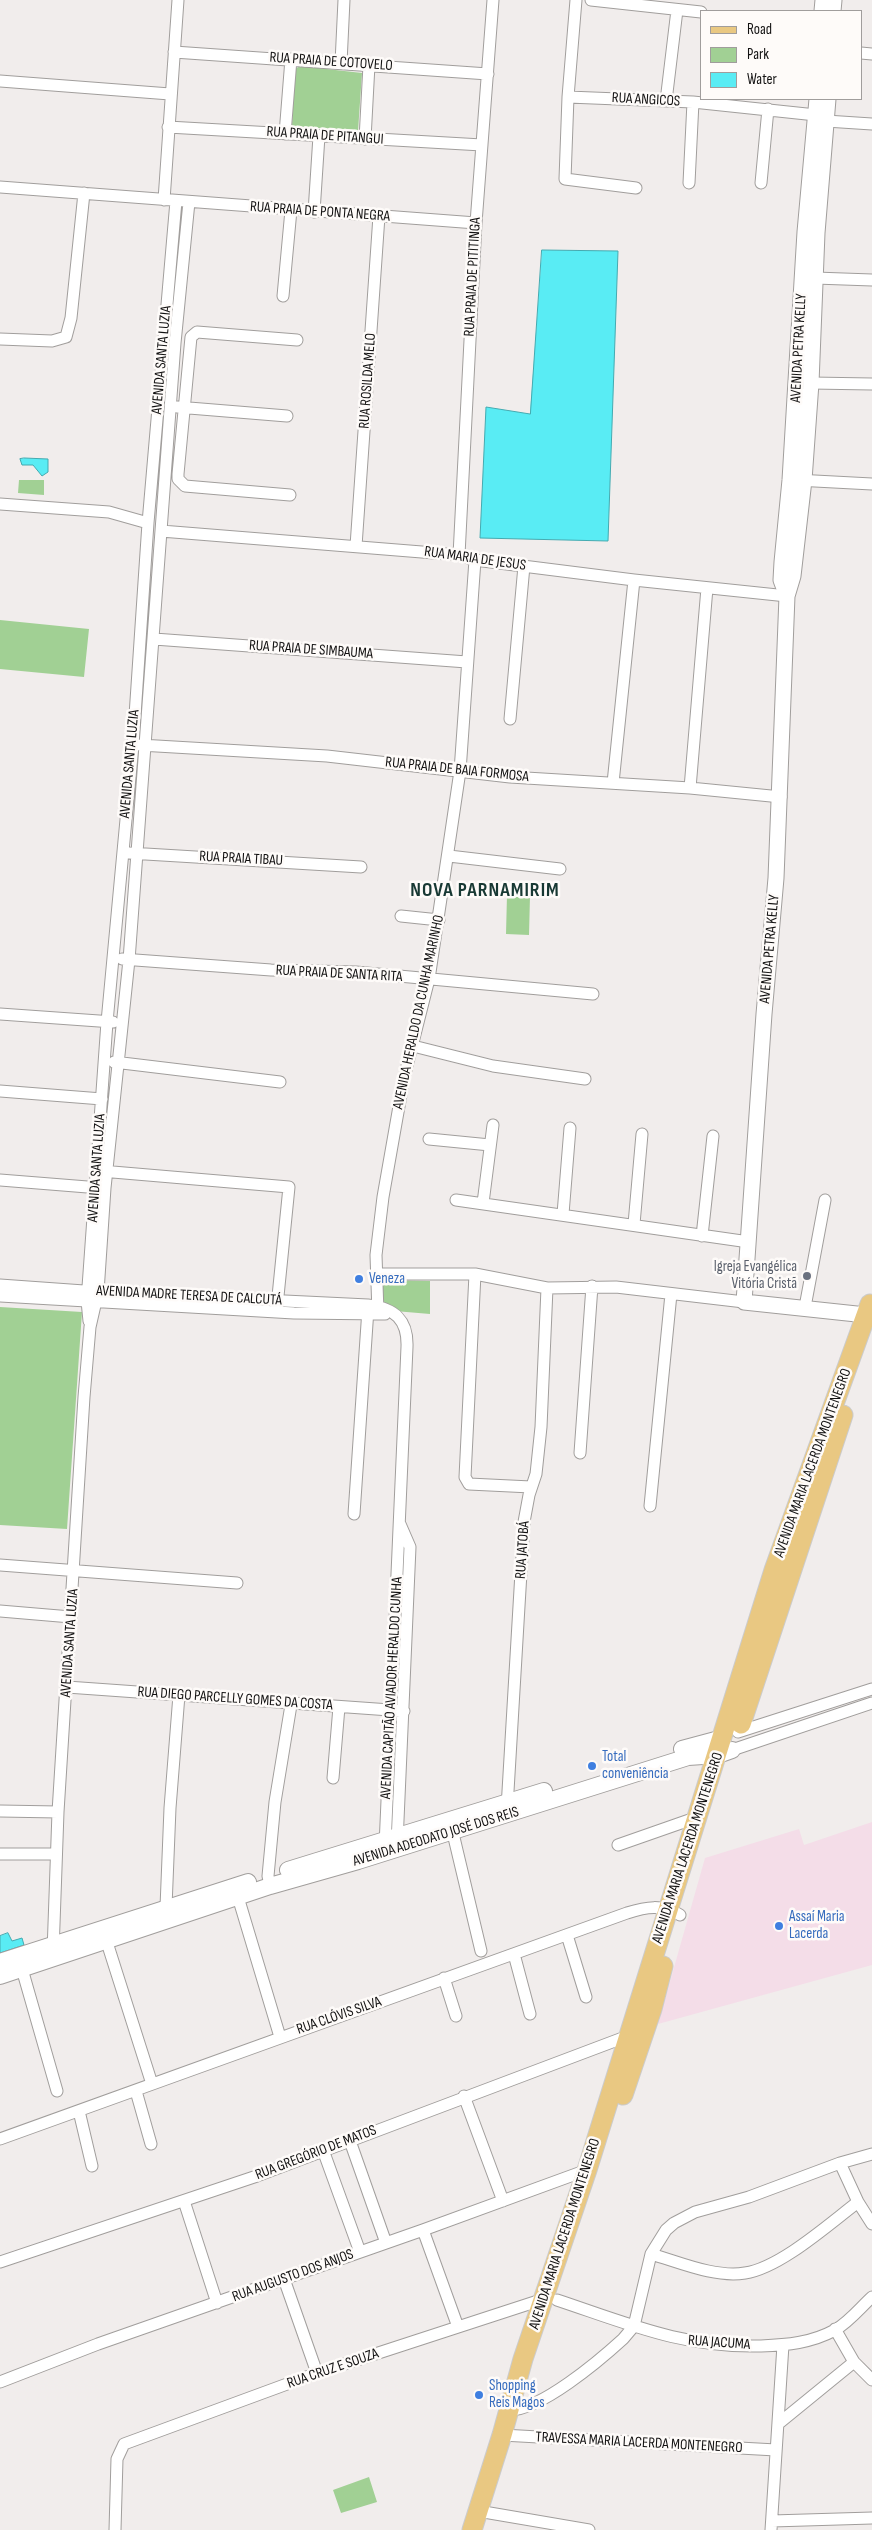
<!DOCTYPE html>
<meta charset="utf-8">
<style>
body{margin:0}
#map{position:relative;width:872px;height:2530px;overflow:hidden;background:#f1edec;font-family:"Sofia Sans Condensed",sans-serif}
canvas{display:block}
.legend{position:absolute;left:700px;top:10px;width:162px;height:90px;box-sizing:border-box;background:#fefbf9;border:1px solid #a09d9c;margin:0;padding:6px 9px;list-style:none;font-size:15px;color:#121111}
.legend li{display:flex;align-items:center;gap:10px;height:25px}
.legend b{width:25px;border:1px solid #a09d9c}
</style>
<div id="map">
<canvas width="872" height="2530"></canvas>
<ul class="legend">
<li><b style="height:6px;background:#e9c882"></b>Road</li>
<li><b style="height:14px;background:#a1d094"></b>Park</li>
<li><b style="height:14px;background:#59ecf4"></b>Water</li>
</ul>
</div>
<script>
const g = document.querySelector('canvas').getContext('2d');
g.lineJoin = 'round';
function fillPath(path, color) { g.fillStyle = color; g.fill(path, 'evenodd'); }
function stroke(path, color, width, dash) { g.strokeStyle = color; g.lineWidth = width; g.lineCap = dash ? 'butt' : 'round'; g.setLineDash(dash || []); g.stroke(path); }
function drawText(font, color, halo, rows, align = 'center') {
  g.font = font + ' "Sofia Sans Condensed",sans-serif'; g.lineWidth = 5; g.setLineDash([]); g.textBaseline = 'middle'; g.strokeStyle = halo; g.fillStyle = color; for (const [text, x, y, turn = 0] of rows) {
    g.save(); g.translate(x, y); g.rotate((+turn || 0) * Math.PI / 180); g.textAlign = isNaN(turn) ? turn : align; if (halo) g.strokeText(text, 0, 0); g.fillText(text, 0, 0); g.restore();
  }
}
const commercial = new Path2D(`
 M872,1822V1965L658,2024L705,1858L799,1829L804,1845Z`);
const green = new Path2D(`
 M300,66L362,73L358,131L292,126L295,69Z
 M19,480H44V495L18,493Z
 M0,620L89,629L84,677L0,669Z
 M507,895L530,896L529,935L506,934Z
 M383,1280L430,1281V1314L383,1310Z
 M0,1307L82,1312L67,1529L0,1525Z
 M369,2477L377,2502L341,2513L333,2490Z`);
const water = new Path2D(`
 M542,250L618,251L608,541L480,538L486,407L530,414Z
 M24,458L48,459V472L42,476L33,465H22L20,459Z
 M8,1933L12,1941L22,1938L24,1945L0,1953V1936Z`);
const minor = new Path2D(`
 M576,0L568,97L565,179L636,188
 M591,0L701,12
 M174,52L488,74
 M861,53L872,54
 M341,63L344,0
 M0,81L170,94
 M568,97L693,102L816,115L826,121L872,124
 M666,101L677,10
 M168,127L482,145
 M285,134L291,59
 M365,139L369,65
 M689,183L693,102
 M761,183L768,109
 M0,187L476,223
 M164,200L178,0
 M314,212L319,136
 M815,278L872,280
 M283,296L291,210
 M0,339L52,341L66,337L71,318L84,193
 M811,383L872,384
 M177,407L287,416
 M796,480L872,484
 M290,495L185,486L178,479V474L191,337L197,332L297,340
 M0,504L109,512L148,523
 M161,531L459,555L475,560L634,580L787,596
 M356,546L379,216
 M459,555L476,223L493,0
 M154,639L467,662
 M510,719L524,566
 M140,745L327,756L510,777L690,788L781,797
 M613,783L634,580
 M690,788L707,588
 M129,853L361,867
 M449,856L560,869
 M401,916L439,920
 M122,959L271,970L356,972L593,994
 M0,1014L113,1022
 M413,1046L493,1066L585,1079
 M114,1062L280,1082
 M0,1091L102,1099
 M429,1139L490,1145
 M101,1171L289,1187L277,1306
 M0,1180L100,1188
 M456,1200L749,1242
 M483,1203L493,1125
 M563,1214L570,1128
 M634,1224L642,1134
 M702,1236L713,1136
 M376,1274H475L547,1288L616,1287L744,1302
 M475,1274L465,1477L469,1484L531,1487
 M0,1285L98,1292L368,1305C395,1308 408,1320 407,1347L385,1846
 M0,1296L294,1313L385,1314
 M805,1307L825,1200
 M378,1313L376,1255L383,1197L404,1078L429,979L460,771L475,560
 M89,1321L87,1301L107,1022L133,745L148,523L176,201
 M580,1453L592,1286
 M650,1506L671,1294
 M354,1514L368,1309
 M0,1565L237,1583
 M0,1611L71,1617
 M67,1687L404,1711
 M738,1732L872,1689
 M732,1750L872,1703
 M333,1778L339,1707
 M507,1808L524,1522L529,1495L536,1474L541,1427L547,1288
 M0,1811L58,1812
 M451,1825L481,1951
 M397,1843L410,1547L400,1524
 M618,1845L698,1817
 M0,1854H56
 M270,1886L268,1876L275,1802L291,1705
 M238,1897L280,2037
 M166,1907L170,1808L179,1695
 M104,1933L152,2084
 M567,1935L586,1997
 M53,1952L58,1812L84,1397L90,1327L98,1292L105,1188L129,960L175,343L189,202
 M514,1954L530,2014
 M20,1962L57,2091
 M444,1978L456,2016
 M136,2091L151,2144
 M464,2096L503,2201
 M79,2111L92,2166
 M0,2139L627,1913C646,1907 662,1904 680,1915
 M350,2141L386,2243
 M323,2150L360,2252
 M840,2163L858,2202L872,2224
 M184,2201L217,2303
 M423,2230L458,2327
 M651,2254C679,2262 715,2278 745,2273C780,2268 829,2224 858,2202
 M0,2262L257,2176L628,2036
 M284,2279L317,2373
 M557,2300C629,2324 683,2348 761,2346C787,2345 811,2343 835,2330C849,2322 860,2308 872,2297
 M835,2329L854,2362L872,2380
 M0,2382L98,2344L423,2230L587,2170
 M509,2410C540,2411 600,2360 623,2339L634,2326L651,2254L666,2230L674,2223L695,2212L749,2197L840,2163L872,2154
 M778,2424L854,2362
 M502,2435L776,2450
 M478,2511L589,2530
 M772,2521L872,2518
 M115,2530L117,2459L124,2444L317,2373L544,2299
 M771,2530L783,2345`);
const tertiary = new Path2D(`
 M822,11L823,0
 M833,11L834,0
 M828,99L817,233L811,383L804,480L793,576L787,596L776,878L764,1014L744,1302L866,1315
 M787,596L781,580L782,562L790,480L805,232L817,99`);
const secondary = new Path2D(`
 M682,1749L723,1738
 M288,1870L544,1791
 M0,1962L248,1882
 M0,1976L270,1886L358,1861L688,1757L718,1755L732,1750`);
const primary = new Path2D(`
 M741,1724L843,1415
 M623,2095L652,2009L663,1966
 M472,2530L502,2435L523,2359L587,2170L774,1570L870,1304`);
const markers = [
 [807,1276,5,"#6b7280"],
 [359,1279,5,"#3f7fe0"],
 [592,1766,5,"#3f7fe0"],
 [779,1926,5,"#3f7fe0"],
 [479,2395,5,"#3f7fe0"]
];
const streetNames = [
 ["RUA PRAIA DE COTOVELO",331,62,4],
 ["RUA ANGICOS",646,100,3],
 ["RUA PRAIA DE PITANGUI",325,136,4],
 ["RUA PRAIA DE PONTA NEGRA",320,212,4],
 ["RUA PRAIA DE PITITINGA",473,277,-87],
 ["AVENIDA PETRA KELLY",799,348,-87],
 ["AVENIDA SANTA LUZIA",162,360,-85],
 ["RUA ROSILDA MELO",368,381,-86],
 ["RUA MARIA DE JESUS",475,559,8],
 ["RUA PRAIA DE SIMBAUMA",311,650,4],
 ["AVENIDA SANTA LUZIA",130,764,-85],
 ["RUA PRAIA DE BAIA FORMOSA",457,770,6],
 ["RUA PRAIA TIBAU",241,859,3],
 ["AVENIDA PETRA KELLY",770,949,-85],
 ["RUA PRAIA DE SANTA RITA",339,974,3],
 ["AVENIDA HERALDO DA CUNHA MARINHO",419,1012,-78],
 ["AVENIDA SANTA LUZIA",97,1168,-86],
 ["AVENIDA MADRE TERESA DE CALCUTÁ",189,1296,3],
 ["AVENIDA MARIA LACERDA MONTENEGRO",813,1463,-70],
 ["RUA JATOBÁ",523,1550,-86],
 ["AVENIDA SANTA LUZIA",70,1643,-86],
 ["AVENIDA CAPITÃO AVIADOR HERALDO CUNHA",392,1688,-87],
 ["RUA DIEGO PARCELLY GOMES DA COSTA",235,1699,4],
 ["AVENIDA ADEODATO JOSÉ DOS REIS",436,1837,-17],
 ["AVENIDA MARIA LACERDA MONTENEGRO",688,1848,-72],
 ["RUA CLÓVIS SILVA",339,2016,-19],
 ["RUA GREGÓRIO DE MATOS",316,2153,-21],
 ["AVENIDA MARIA LACERDA MONTENEGRO",565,2234,-72],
 ["RUA AUGUSTO DOS ANJOS",293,2276,-20],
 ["RUA JACUMA",719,2343,4],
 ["RUA CRUZ E SOUZA",333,2369,-19],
 ["TRAVESSA MARIA LACERDA MONTENEGRO",639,2443,3]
];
const worshipNames = [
 ["Igreja Evangélica",797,1267],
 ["Vitória Cristã",797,1284]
];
const shopNames = [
 ["Veneza",369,1279],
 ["Total",602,1757],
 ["conveniência",602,1774],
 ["Assaí Maria",789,1917],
 ["Lacerda",789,1934],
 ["Shopping",489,2386],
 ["Reis Magos",489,2403]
];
const districtNames = [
 ["NOVA PARNAMIRIM",485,891]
];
fillPath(commercial, '#f4dde8');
fillPath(green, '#a1d094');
fillPath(water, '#59ecf4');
stroke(water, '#44aab0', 1);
stroke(minor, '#a19e9c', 13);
stroke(tertiary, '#a19e9c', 17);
stroke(secondary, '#a19e9c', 18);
stroke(primary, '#cbcbcb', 21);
stroke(minor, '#fff', 11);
stroke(tertiary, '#fff', 15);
stroke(secondary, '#fff', 16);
stroke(primary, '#e9c882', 19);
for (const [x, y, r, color] of markers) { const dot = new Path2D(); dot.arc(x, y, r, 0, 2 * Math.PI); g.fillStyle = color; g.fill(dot); stroke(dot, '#fefbf9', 2); }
drawText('15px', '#121111', '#fefbf9', streetNames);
drawText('15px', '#5b616d', '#fefbf9', worshipNames, 'right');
drawText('15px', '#366cbe', '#fefbf9', shopNames, 'left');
g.letterSpacing = '1px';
drawText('bold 20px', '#183934', '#fefbf9', districtNames);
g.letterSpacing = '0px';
</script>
